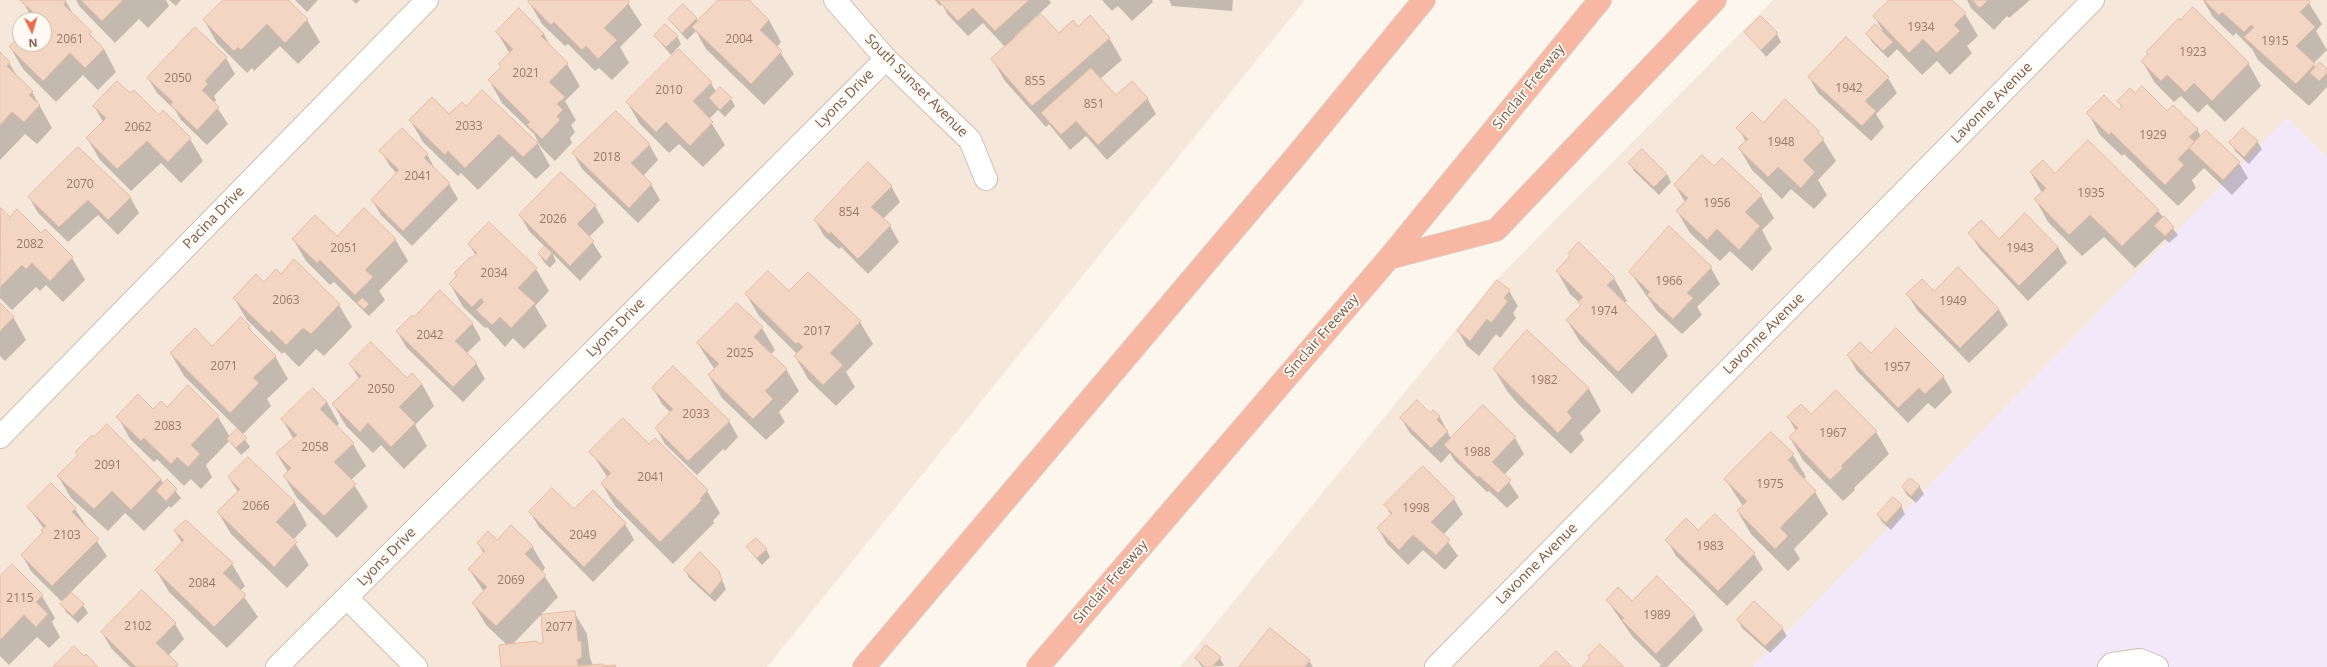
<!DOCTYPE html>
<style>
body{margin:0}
#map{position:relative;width:2327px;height:667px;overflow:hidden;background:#fdf6ec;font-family:"Open Sans",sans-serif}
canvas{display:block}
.north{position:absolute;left:12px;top:12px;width:40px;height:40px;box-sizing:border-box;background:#fffaf3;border:1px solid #cabbb1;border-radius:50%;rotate:175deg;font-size:11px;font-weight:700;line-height:16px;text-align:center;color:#7a5c4d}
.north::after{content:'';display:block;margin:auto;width:14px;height:18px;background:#e76f51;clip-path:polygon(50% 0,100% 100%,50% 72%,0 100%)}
</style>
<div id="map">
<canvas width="2327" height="667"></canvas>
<div class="north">N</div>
</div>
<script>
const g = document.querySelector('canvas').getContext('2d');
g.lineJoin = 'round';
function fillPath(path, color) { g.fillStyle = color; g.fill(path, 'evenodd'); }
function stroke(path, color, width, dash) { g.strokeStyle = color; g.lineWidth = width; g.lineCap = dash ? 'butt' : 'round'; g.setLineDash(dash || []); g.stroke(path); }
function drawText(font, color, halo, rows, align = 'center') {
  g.font = font + ' "Open Sans",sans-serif'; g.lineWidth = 3.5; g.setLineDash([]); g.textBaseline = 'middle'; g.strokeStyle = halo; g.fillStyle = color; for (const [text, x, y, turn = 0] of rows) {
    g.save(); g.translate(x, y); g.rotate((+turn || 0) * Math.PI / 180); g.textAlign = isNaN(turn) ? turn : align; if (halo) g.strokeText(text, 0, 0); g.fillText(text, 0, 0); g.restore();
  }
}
const residential = new Path2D(`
 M0,0H1305L767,667H0ZM20,20H44V44H20Z
 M1773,0H2327V157L2287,119L1753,667H1180L1500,276Z`);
const education = new Path2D(`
 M2287,118L2327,157V667H1753Z`);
const shadow = new Path2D(`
 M22,0H65L76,19L104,49L116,72L98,90L83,75L56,102L23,69L10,47L20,37V44H44V20H33Z
 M76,0H166L169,6L148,28L139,19L115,43L80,7Z
 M169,0H181L176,6Z
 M224,0H287L307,20L320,42L298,64L280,46L254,71L252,68L247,73L217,43L204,20Z
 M295,0H318L307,12Z
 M352,0H360L356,4Z
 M531,0H626L642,25L620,47L629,63L612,80L599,68L595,71L568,44L565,46L542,24L529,2Z
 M720,0H748L769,20L781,42L777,47L794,74L764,105L706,49L696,31L687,40L669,19L696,18L698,22Z
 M935,0H1049L1051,3L1015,36L1016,37L1058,34L1078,28L1109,38L1122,60L1100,79L1116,97L1147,98L1156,114L1107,160L1086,136L1070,150L1049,124L1046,127L1005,81L992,59L1005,47L983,23L968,36L948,15L942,4L940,6Z
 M1102,0H1152L1153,2L1132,21L1118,6L1112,11Z
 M1169,0H1233L1232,11L1172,6Z
 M1890,0H1951L1965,14L1978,36L1967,46L1972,53L1950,75L1937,61L1922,75L1897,49L1888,58L1872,42L1867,34L1884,33L1874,16Z
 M1967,0H2030L2009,18L2007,16L1994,30L1971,8Z
 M2203,0H2307L2322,24L2316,31L2327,50L2313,64L2316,68L2327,70V87L2309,106L2258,60L2252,49L2236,33L2233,36L2213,17Z
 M195,28L226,58L235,74L214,96L216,100L214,103L228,124L207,145L181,120L175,110L157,93L148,78Z
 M497,32L544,34L551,48L567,64L580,86L565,101L576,120L571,125L575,132L570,138L572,143L555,161L540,146L534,134L502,103L489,80L501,68L499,64L510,54Z
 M1746,32L1777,34L1781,42L1766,57Z
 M655,36H677L681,44L671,55Z
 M2147,52L2248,63L2261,86L2225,122L2207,104L2198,113L2181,96L2174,102L2155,83L2142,61L2148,55Z
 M0,54L9,63L19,79L32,92L52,128L37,144L25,134L0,160Z
 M1809,77L1888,78L1897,93L1876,114L1884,127L1871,141L1818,93Z
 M711,83L716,92L731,99L735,106L725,117L718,110L709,119L725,145L703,167L679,144L669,153L640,124L627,102Z
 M2135,94L2197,129L2201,137L2239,163L2248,178L2232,195L2204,168L2192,180L2196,188L2178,206L2124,154L2122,156L2100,135L2088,113L2119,112L2122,108L2118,101Z
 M130,95L190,139L203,161L181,183L161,163L131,191L100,160L87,138L103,122L94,106Z
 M466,107L511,120L512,118L538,144L550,166L536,179L512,156L478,190L461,173L458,176L423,142L410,120L449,115Z
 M1763,124L1818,132L1836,161L1818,180L1827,195L1814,209L1791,189L1782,199L1752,170L1739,148L1746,142L1738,128Z
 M2257,141L2262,149L2249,164L2235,151L2231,143Z
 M649,144L658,160L643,176L651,184L660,200L638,223L582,169L573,153Z
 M381,151L427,154L436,171L449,184L458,199L412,246L381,215L372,200L397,174L390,166Z
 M1630,163L1667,174L1671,182L1659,195L1634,171Z
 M1714,168L1761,196L1774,218L1762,230L1772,249L1752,271L1730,251L1720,261L1690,233L1677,211L1685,202L1675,185Z
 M561,173L595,206L604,222L589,237L602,257L580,281L552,253L556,261L550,268L544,262L539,254L545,247L529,231L520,215Z
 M2031,173L2055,174L2158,211L2178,235L2169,243L2165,239L2135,268L2104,237L2082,256L2048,222L2036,200L2042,193Z
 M891,186L900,202L883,219L890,226L899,242L868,274L841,247L839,249L824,236L815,220Z
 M29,197H130L139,213L118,235L98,215L68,242L38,213Z
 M1,209L10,218L41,235L72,258L85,280L63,302L46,285L40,291L36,287L12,310L0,298Z
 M489,223L536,269L549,291L535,306L547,326L524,349L513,338L505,347L487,327L485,328L463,307L450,284L457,276L455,273L476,256L469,244Z
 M1970,233L1999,240L2058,247L2067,263L2028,301L1979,248Z
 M293,239H395L408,261L379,291L385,300L369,316L334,282L330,285L306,261Z
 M1711,268L1720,284L1697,307L1702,315L1682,334L1657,311L1630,272Z
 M1958,269L1999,310L2008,325L1969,363L1917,310L1908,295L1934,292Z
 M1557,271L1614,278L1627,301L1624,303L1656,334L1668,356L1632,394L1580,342L1567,320L1582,305L1570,294Z
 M281,275L339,305L352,327L324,356L316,349L299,367L284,352L282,354L247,320L234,298Z
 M1509,291L1518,306L1513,313L1516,318L1500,338L1496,334L1479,356L1467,346L1458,331Z
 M789,293L860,322L873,344L846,372L855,387L836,406L808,379L795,356L797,354L759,316L746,294Z
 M0,304L13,317L26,340L5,361L0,356Z
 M414,318L472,323L481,339L466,354L476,363L485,379L463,402L406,347L397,331Z
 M249,327L255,337L275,356L288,379L267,399L271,406L242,435L250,447L241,455L229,441L206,465L212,477L201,489L191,479L184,486L157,459L154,462L130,439L118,417L167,408L188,387L218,417L230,437L238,429L184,376L171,354L212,347Z
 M762,328L775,350L771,354L786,369L799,391L779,412L785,422L766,440L722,398L709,376L715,370L698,344Z
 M1527,331L1589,389L1601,411L1580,433L1584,440L1571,454L1518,404L1507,391L1494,369Z
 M1848,355H1871L1943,376L1952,392L1935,409L1928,403L1908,423L1857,371Z
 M350,364L422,384L434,406L415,425L427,446L404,469L381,445L373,453L346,426L333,404L359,379Z
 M653,388L729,421L738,437L725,451L723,449L697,475L665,444L656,428L671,413L662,404Z
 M327,402L339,424L336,427L353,444L366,466L351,480L368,507L337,538L297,498L284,476L288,472L277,454L293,438L282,419Z
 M1483,406L1515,438L1524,454L1504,475L1519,497L1507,508L1489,491L1487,492L1454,460L1450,453L1441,463L1410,433L1401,418L1430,414L1433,411L1440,417L1451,439Z
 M1811,415L1876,432L1889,454L1854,488L1855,490L1843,501L1803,460L1790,438L1796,431L1788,417Z
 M94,439L161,479L163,484L167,481L181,498L171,508L169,506L144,531L125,513L108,531L71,498L58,476L78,456L76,452Z
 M649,446L707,491L720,513L713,521L714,523L673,564L615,506L602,484L608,478L591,452Z
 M1793,455L1806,477L1803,480L1815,492L1828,514L1794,549L1800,559L1788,571L1751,534L1738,512L1743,506L1725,479Z
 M248,458L295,503L307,525L293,540L309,565L287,588L231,534L218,512L238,492L229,478Z
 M1919,486L1924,494L1916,503L1907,495L1903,488Z
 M593,492L625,524L634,540L593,582L539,527L530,512L574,511Z
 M1454,499L1463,514L1443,535L1458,556L1445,570L1423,550L1408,565L1387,544L1378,528L1391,515L1385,505Z
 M1901,506L1905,514L1891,530L1883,523L1878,515Z
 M28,507L75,509L107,556L70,593L83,605L88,613L78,623L66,612L62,604L66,599L65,598L61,601L31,571L22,555L44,533V529Z
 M175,532L232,564L245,586L240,591L258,617L227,648L169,592L156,570L182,543Z
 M1698,532L1754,554L1763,569L1727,606L1676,556L1667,540Z
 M497,541L532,546L545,568L542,572L558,597L513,644H544L574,612L587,634L590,658L593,666L604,667H502L507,645L486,625L473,603L484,592L469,569L484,554L478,543Z
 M747,548L766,549L770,557L762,565Z
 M12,566L42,596L55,618L52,622L60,637L49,648L37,637L9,665L0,656V578Z
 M685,570L718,571L726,589L715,602L689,578Z
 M1607,600L1694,614L1703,630L1667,667H1659L1661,665L1632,636Z
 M1738,620L1782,628L1787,636L1770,653L1742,628Z
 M175,624L184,639L168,656L178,667H130L111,648L102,632Z
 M1196,658H1220L1224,666L1202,667Z
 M1309,661L1313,667H1240Z`);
const building = new Path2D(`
 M20,0H66L64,5L92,32L89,34L104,49L85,68L70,53L43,81L9,47L20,35V44H44V20H35L38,17Z
 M81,0H123L102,21Z
 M223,0H288L308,19L285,43L267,24L241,50L238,47L234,51L203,20Z
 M529,0H628L630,2L604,28L617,40L598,59L586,46L582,50L554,22L551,25L528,2Z
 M718,0H749L769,20L760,30L782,51L751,84L692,27Z
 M938,0H1029L995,31L973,8L958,21Z
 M1889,0H1952L1966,13L1954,25L1960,31L1937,53L1923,39L1909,53L1873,16Z
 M1972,0H1988L1980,8Z
 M2204,0H2309L2310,2L2300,12L2315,27L2296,46L2315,64L2296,84L2244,37L2254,27L2251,25L2244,32L2222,12L2219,15Z
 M683,4L697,18L682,33L668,19Z
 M2193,7L2249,63L2212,101L2194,83L2185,92L2167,75L2161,81L2141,61L2148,54L2146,52L2179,18L2180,20Z
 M519,8L544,34L541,36L568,63L549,82L565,97L557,104L563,110L557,116L560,120L542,139L527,125L530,122L488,80L501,67L498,64L513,49L496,32Z
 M1041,14L1059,33L1073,20L1078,27L1090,15L1110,38L1032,106L991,59Z
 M1761,16L1778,33L1761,50L1744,32Z
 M665,24L678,36L666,47L654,36Z
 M1875,24L1893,42L1883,51L1866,34Z
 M195,27L227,57L205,81L208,84L202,90L219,107L197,130L170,104L173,102L147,78Z
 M1846,37L1889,77L1865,101L1876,111L1862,126L1808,77Z
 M679,49L712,82L693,101L713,122L690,146L666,122L656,132L626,102Z
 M0,52L10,62L7,66L33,91L29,95L40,105L24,122L12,112L0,125Z
 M2320,62L2327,69V73L2319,81L2310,73Z
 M1091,68L1116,95L1132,81L1148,98L1098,145L1076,121L1061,135L1041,113Z
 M117,81L130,93L134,90L159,115L163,110L191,138L168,162L147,141L117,169L86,138L106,118L93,106Z
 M2142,86L2167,111L2173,105L2198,129L2189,137L2195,142L2178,159L2184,165L2165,185L2111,132L2109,135L2086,113L2104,95L2119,110L2122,106L2117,101L2130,88L2135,93Z
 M720,87L732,98L720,110L709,98Z
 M482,90L538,143L523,157L499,134L465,168L448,151L445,155L409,120L432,97L449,114L462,102L466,106Z
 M1785,99L1819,131L1818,133L1824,139L1803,160L1815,172L1801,188L1778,167L1768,177L1738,148L1748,139L1736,128L1752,112L1763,123Z
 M616,111L650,144L631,163L652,184L629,208L572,153Z
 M402,128L428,154L424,158L450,183L403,231L371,200L399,170L379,151Z
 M2243,128L2258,141L2244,157L2229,143Z
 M2206,130L2240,162L2223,180L2189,148Z
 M2088,140L2159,210L2122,246L2090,215L2069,235L2034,199L2046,188L2030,172L2043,160L2055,173Z
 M78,147L131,197L108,220L88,200L59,227L28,197Z
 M1642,149L1667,174L1654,187L1628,163Z
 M1702,155L1714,166L1722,158L1762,195L1745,212L1760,226L1739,250L1717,229L1707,240L1676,211L1688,198L1674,185Z
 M868,162L892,186L871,207L891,225L858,259L831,232L829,234L814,220Z
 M561,172L596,205L577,224L594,241L570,266L519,215Z
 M1,208L10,217L17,209L41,233L45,229L73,257L50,281L32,263L26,269L22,265L0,287Z
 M364,208L396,239L365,270L373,277L355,295L320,260L317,263L292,239L315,215L337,236Z
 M2025,213L2058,247L2019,286L1968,233L1981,220L1999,239Z
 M2164,216L2174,227L2165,236L2154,226Z
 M489,222L537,268L518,288L535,303L511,328L500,317L492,325L476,310L484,302L481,298L472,307L449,284L457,275L454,273L470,257L472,258L477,253L468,244Z
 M1669,226L1712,267L1687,293L1693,298L1673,319L1647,295L1650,292L1629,272Z
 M1579,242L1615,278L1607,285L1656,334L1618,372L1566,320L1581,305L1578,302L1583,297L1556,271L1570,256L1568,254Z
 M545,246L552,253L546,261L538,254Z
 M294,259L340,304L311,334L303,328L286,345L271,330L269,333L233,298L256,274L264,282L276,269L281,274Z
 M1958,267L1999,309L1960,348L1906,294L1922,279L1934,291Z
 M768,271L789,291L808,272L861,321L830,353L843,365L823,385L794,356L803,347L798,342L796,344L745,294Z
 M1497,280L1510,290L1504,298L1508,301L1491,323L1487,319L1470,341L1457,331Z
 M440,290L473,323L455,341L477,363L453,387L396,331L412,315L414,317Z
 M362,298L369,304L364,309L357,303Z
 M0,303L14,317L0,331Z
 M737,303L763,327L754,337L787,369L765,391L773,399L753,419L708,375L719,364L697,343Z
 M241,317L250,326L248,328L276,356L253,378L259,383L230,413L170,353L195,328L212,346Z
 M1896,328L1944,376L1925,394L1919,388L1898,408L1847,355L1860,342L1871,353Z
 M1527,330L1589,388L1567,412L1572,418L1558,433L1493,369Z
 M371,342L407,378L412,373L422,384L399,407L415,423L391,447L368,423L360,432L332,404L361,376L349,364Z
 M673,366L730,421L688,461L655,428L673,409L652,388Z
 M188,385L219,416L191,445L200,454L188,467L177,457L171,464L144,438L141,441L116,417L138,394L153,409L161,401L167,407Z
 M313,388L327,402L320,409L354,443L334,462L356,484L324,516L283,476L291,468L276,453L297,435L281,419Z
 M1836,390L1877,431L1841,466L1843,468L1830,480L1789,437L1798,428L1787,417L1801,404L1811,414Z
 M1417,400L1430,413L1433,410L1440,416L1437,420L1448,431L1431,448L1400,418Z
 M1483,405L1516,437L1492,462L1511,480L1498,493L1479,476L1477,477L1444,445Z
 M623,418L649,444L655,438L708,490L700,499L702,500L660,542L601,483L611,473L589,452Z
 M107,424L161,479L131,510L112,491L94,509L57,476L78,455L75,452L92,435L94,437Z
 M237,428L247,438L236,448L227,439Z
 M1771,432L1794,454L1788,460L1794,466L1793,467L1816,491L1780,528L1788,536L1775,549L1737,511L1747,501L1724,479Z
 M248,457L295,502L276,522L297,542L274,567L217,512L240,489L228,477Z
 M1423,466L1455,498L1431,522L1450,540L1436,555L1413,535L1399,550L1377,528L1392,513L1384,505Z
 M1910,478L1920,486L1911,496L1902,487Z
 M167,479L177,489L166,501L156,491Z
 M51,483L76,508L72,512L99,539L52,586L21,555L43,532L41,530L46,526L27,507Z
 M552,488L574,509L593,490L626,523L584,567L529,512Z
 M1893,497L1902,505L1886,523L1877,515Z
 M1715,514L1755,553L1718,591L1665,540L1686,518L1698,530Z
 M186,520L233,563L223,573L246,595L214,627L155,570L184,540L174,531Z
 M511,525L533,546L525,554L546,575L496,626L472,603L487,587L468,569L485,551L477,543L488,531L497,540Z
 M756,538L767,549L757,558L746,547Z
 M700,552L719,571L722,580L710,595L684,570Z
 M12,564L43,595L36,602L48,614L36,627L24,615L0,640V576Z
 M1657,576L1695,614L1656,654L1622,620L1624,618L1606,600L1618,587L1632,601Z
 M142,590L176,623L156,643L178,664L175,667H136L101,632Z
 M71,592L84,604L73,616L60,604Z
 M1754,601L1783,628L1765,646L1737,620Z
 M575,611L578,641H581L582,657L577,660L578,666L603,664V666L615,665L616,667H501L499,645L537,641V643H543L541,615Z
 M1270,628L1310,660L1305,667H1239Z
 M1600,644L1624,667H1582L1590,658L1588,656Z
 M1206,645L1221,657L1212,667H1205L1195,658Z
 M74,646L84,656L86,654L98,667H53Z
 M1556,651L1572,667H1540Z`);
const minor = new Path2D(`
 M835,0L886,59L970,140L986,179
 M0,437L427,0
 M347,598L416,667
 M277,667L886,59
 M1436,667L2093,0
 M2109,667L2112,664L2140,660L2157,667`);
const highway = new Path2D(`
 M1389,258L1496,230L1715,0
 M864,667L1296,156L1424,0
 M1038,667L1389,258L1600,0`);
const numberNames = [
 ["1934",1921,28],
 ["2061",70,40],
 ["2004",739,40],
 ["1915",2275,42],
 ["1923",2193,53],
 ["2021",526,74],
 ["2050",178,79],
 ["855",1035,82],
 ["1942",1849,89],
 ["2010",669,91],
 ["851",1094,105],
 ["2033",469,127],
 ["2062",138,128],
 ["1929",2153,136],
 ["1948",1781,143],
 ["2018",607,158],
 ["2041",418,177],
 ["2070",80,185],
 ["1935",2091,194],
 ["1956",1717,204],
 ["854",849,213],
 ["2026",553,220],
 ["2082",30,245],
 ["2051",344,249],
 ["1943",2020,249],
 ["2034",494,274],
 ["1966",1669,282],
 ["2063",286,301],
 ["1949",1953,302],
 ["1974",1604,312],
 ["2017",817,332],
 ["2042",430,336],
 ["2025",740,354],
 ["2071",224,367],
 ["1957",1897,368],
 ["1982",1544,381],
 ["2050",381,390],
 ["2033",696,415],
 ["2083",168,427],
 ["1967",1833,434],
 ["2058",315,448],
 ["1988",1477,453],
 ["2091",108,466],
 ["2041",651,478],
 ["1975",1770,485],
 ["2066",256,507],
 ["1998",1416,509],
 ["2103",67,536],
 ["2049",583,536],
 ["1983",1710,547],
 ["2069",511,581],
 ["2084",202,584],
 ["2115",20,599],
 ["1989",1657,616],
 ["2102",138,627],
 ["2077",559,628]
];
const streetNames = [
 ["South Sunset Avenue",916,86,45],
 ["Sinclair Freeway",1529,87,-51],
 ["Lyons Drive",845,99,-45],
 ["Lavonne Avenue",1992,103,-45],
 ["Pacina Drive",214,218,-46],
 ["Lyons Drive",616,328,-45],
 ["Lavonne Avenue",1764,334,-45],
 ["Sinclair Freeway",1322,336,-49],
 ["Lyons Drive",387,557,-45],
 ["Lavonne Avenue",1537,564,-45],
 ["Sinclair Freeway",1111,582,-49]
];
fillPath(residential, '#f5e8da');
fillPath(education, '#f3e8fa');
fillPath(shadow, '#0003');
fillPath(building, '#f3d5c3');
stroke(building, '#e6bba3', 1);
stroke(minor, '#d1beb0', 24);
stroke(highway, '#dad1cd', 24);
stroke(minor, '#fff', 22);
stroke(highway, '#f7b7a3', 22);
drawText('12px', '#987a6a', null, numberNames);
drawText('14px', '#7a5c4d', '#fffaf3', streetNames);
</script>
